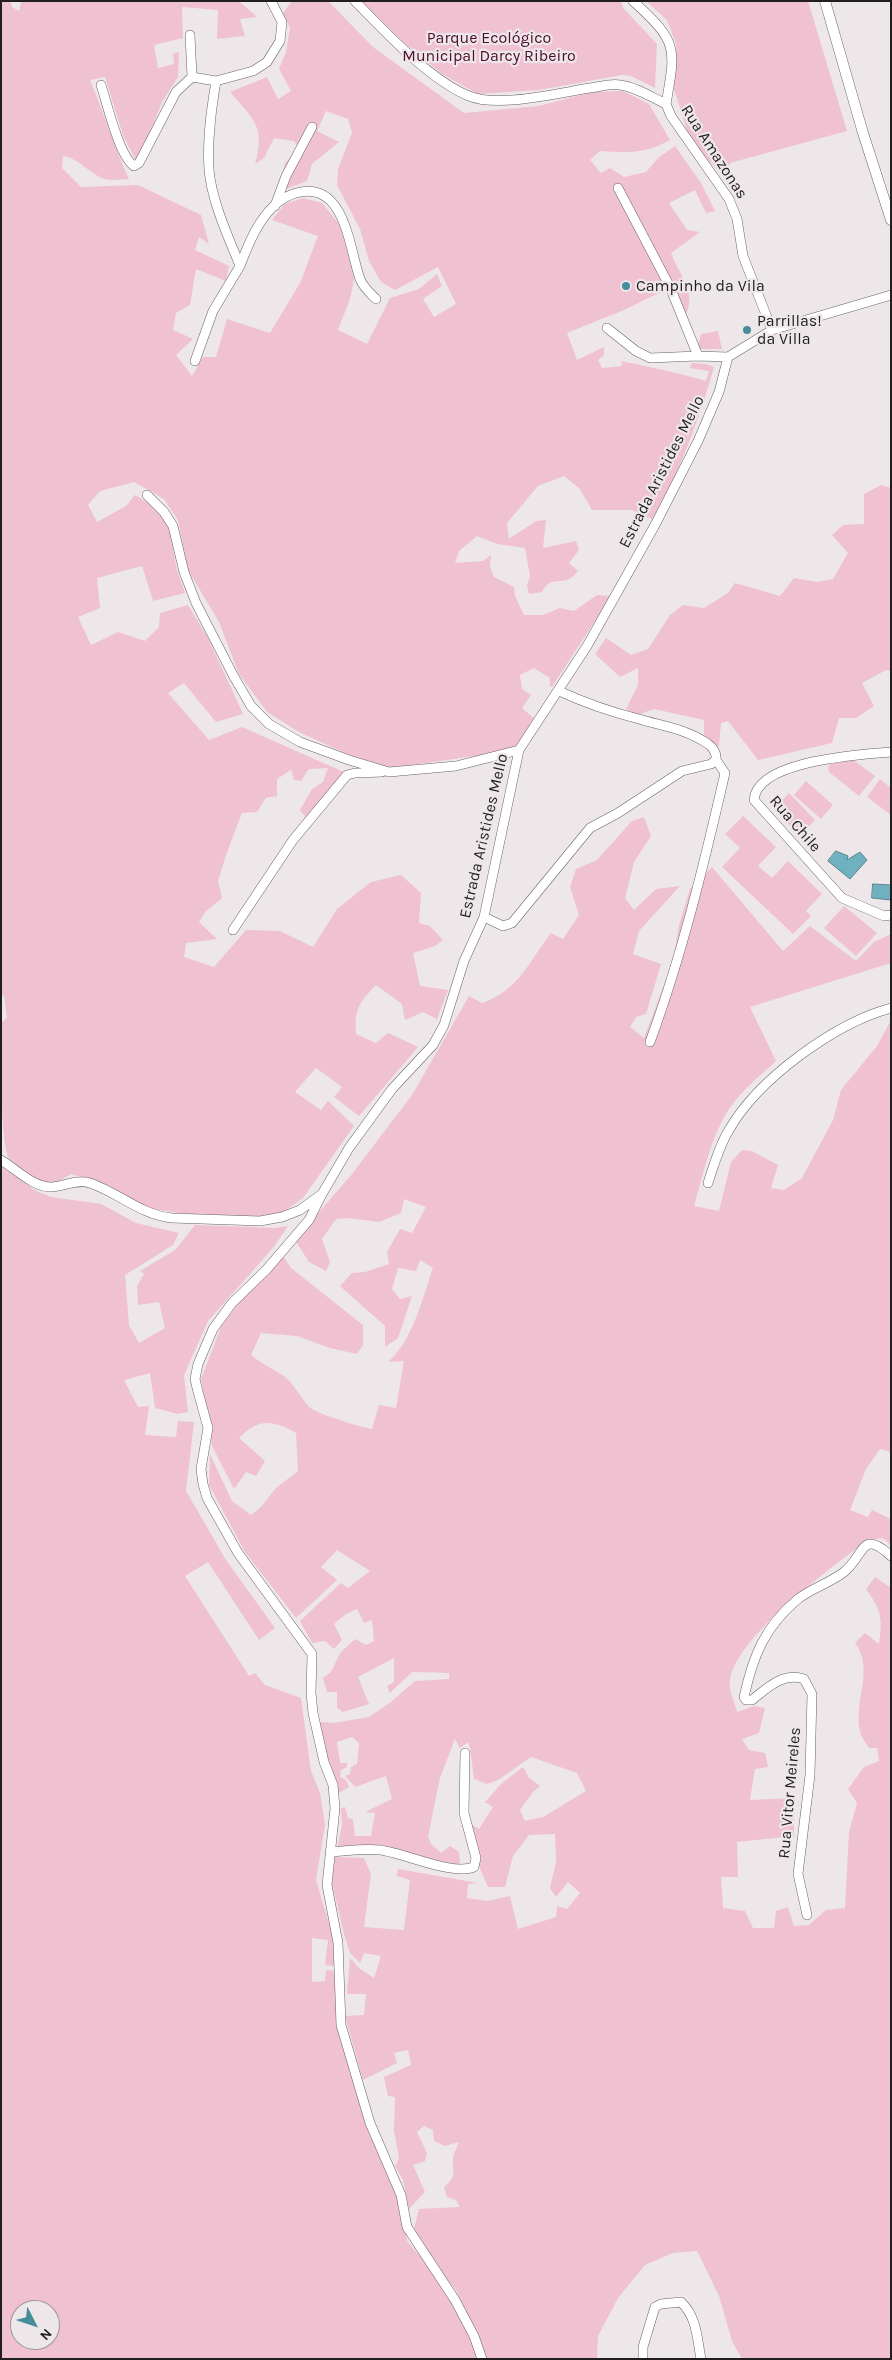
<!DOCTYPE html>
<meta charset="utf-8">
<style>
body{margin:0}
#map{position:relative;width:892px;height:2360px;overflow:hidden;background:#eee7e9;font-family:Karla,sans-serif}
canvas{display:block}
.frame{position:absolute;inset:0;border:2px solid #201e1e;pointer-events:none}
.north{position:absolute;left:10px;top:2300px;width:50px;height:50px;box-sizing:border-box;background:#eee7e9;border:1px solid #9c9798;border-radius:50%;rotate:131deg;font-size:14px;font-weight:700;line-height:20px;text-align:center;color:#201e1e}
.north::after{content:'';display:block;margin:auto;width:18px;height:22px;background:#478c9a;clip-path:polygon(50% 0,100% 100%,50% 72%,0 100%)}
</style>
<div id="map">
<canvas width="892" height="2360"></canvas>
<div class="frame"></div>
<div class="north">N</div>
</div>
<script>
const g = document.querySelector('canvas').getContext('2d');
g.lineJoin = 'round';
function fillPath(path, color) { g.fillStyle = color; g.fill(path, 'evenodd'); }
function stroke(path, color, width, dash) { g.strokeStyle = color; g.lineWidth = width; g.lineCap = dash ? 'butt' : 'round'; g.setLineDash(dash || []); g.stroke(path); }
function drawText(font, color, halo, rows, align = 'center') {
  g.font = font + ' Karla,sans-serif'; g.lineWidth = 4.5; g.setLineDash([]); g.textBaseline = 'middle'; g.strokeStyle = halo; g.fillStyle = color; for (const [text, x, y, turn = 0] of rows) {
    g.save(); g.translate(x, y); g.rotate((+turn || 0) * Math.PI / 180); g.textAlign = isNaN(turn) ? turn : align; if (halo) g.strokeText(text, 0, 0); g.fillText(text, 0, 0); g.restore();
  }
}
const green = new Path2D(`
 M1,1H10L12,7L19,11L21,1H239L257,17L240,19L245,36L217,39L218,10L182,7L183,38L154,45L158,68L174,64L173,54L179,52L178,77L162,102L141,155L136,161L123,135L105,77L90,80C104,113 114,147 129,179C122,179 112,181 105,179C89,174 79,158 63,156L62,168L81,187L138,185L201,215L209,244L199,237L195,250L229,266L226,281L196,269L190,305L176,313L173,330L193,339L176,355L192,376L203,357H216L227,319L270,333L300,283L318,236L272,220L285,204L303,198L322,203L341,226L354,278L350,299L338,330L367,344L390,298L419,289L437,274L442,286L423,299L434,317L456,304L438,267L395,290L381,282L369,261L360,229L337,185L338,169L352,133L348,119L326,111L317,131L339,142L312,164L307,181L278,192L285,163L299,148L294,141L274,138L264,158L255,164C266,126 253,119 230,92L267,77L278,99L291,91L279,69L286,52L290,28L283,13L292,1H328L373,47L464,113L539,106L592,92L623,91L649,104L670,140C644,154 629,153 600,151L590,160L601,173L610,168L624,177L646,172L658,158L675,146L701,183L715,211L706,213L695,190L669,203L687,230L700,232L671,253C678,273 697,292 686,314L667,289L624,310L567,333L577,360L604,347V355L598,360L602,368L622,366L621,361C650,367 678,373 706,381L709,371L690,368L692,363L705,364L714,367C699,419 680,473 652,519L632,510H592L580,489L564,476L538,486L507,523L509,539L536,521L546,520L543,548L576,541L579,550L569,563L578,571C576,573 572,578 569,579C558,584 549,577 542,592L529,594L527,586L530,576L525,548L498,544L477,536L459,551L455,563L483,561L491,555L490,567L494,577L514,587L515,596L524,615H543L560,608L574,611L597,595L611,596L552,687L550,686V678L534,668L520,675L522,689L531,695L522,708L536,720L516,747L482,755L391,768L347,754L299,732L267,712L239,674L219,622L188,570L178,520L164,499L134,482L100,491L88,505L97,522L126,506L135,495L157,508L168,523L177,570L185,593L153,601L142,566L97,578L100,608L78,617L91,645L118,632L145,641L159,627L160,613L188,605L208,638L243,714L216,722L184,683L168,693L209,740L242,727L346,773L306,818L300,810L312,789L323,782L328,768L309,769L301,781L294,780L291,770L277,779V796L266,798L257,812L242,813L226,855L218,881L222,898L206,911L199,922L217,939L186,943L184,957L214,967L246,930L280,931L313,947L337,909L371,882L401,875L421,893L419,923L430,926L443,940L435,946L413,953L420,986L448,990L437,1019L423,1012L405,1020L402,1004L376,985C359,1003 354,1009 356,1034L376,1043L388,1033L418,1047L359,1116L334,1097L342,1087L316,1068L295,1092L321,1110L328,1101L354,1126L303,1198L275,1218L199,1216L139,1207L110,1186L71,1174L51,1186C40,1183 16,1168 9,1159C0,1141 1,1049 1,1023L7,1018L4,995L1,996Z
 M361,1H621L623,8L657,44L655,88L631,76L622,75L539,90L478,94L442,74L402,41Z
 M646,1H808L847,131L730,163L724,176L691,143L674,89L676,44L667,20Z
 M718,331L722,349H697L701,334Z
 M881,485L891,488V671L886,670L862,683L874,706L856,718H839L832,743L758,760L728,721L721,723L719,746L704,739V720L654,709L637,715L626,709L638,685V668L620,677L595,654L606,638L631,655L648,649L670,615L683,605L704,608L728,593L735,583L780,596L794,578L817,582L833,579L848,553L832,535L843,525L864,524V494Z
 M848,756L875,776L859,796L829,772L828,766Z
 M880,779L891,788V815L867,797Z
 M806,781L833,805L821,819L794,795Z
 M789,793L815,820L800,835L773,809Z
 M743,816L776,847L758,866L772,878L788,861L822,894L806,911L811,916L793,934L722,867L740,848L725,834Z
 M644,817L651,836L634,862L625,898L634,910L656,889L680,886L639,931L633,954L661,964L646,1014L636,1017L630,1027L644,1038L673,961L679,925L690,889L712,867L783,951L810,926L856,961L874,942L891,934V963L750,1007L776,1061C761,1075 744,1088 732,1105C711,1133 704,1173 694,1206L719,1211L731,1162L742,1150L752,1151L778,1165L771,1188L784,1190L802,1178L833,1120L841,1090L877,1046L891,1020V1452L880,1449L866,1469L850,1510L868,1517L872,1510L891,1519V1545L883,1538L868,1540C835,1565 726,1643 730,1686C730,1694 735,1704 737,1712L754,1706L765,1708L759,1733L742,1739L749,1750L765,1753L768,1767L755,1769L750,1800L794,1798V1836L737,1842L738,1877H721L723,1908L745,1911L753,1928H774L776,1911L788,1907L794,1926L809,1925L826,1910L845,1908L849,1832L857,1803L848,1789L864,1767L879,1761L877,1748H869C866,1743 861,1737 860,1731C853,1700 875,1670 855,1643L865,1633L879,1644C883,1617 881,1610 866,1589L875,1577L891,1588V2359H742L732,2341L719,2296L697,2251L673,2253L645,2265L618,2298L598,2336L597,2359H487L456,2290L412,2237L419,2209L460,2207L456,2200L447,2197L444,2187C458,2175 452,2173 453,2158C454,2153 457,2147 459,2142L445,2146L434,2141L433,2130L424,2126L417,2132L427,2153L425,2161L413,2165L425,2192L409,2209L403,2180L395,2166L399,2158L394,2131L395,2097L388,2096L384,2077L411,2065L408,2050L394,2053L397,2063L363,2080L345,2016L364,2015L366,1994H347L350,1958L360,1969L374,1978L381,1956L364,1953L360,1963L350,1953L344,1934L332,1883L335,1857L364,1858L371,1874L364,1927L404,1930L410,1880L397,1876L398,1869L478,1883L468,1884L467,1898L487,1901L510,1896L518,1929L556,1917L557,1906L567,1909L580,1893L568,1882L556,1897L550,1888L556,1862L555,1834L529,1835L513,1856L505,1887H488L473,1852L470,1824L479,1829L493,1807L485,1802L501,1784L523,1767L529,1778L540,1786L533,1792L520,1810L525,1821L543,1817L586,1791L577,1773L531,1757L498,1780L487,1784L474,1779L470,1748L468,1742L460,1748L455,1739L440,1778L428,1836L431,1844L441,1853L450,1846L459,1852L460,1865L388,1850H337L342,1824L341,1808L345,1807L348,1818L353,1819L355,1836H371L375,1813L365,1812L392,1799L386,1776L355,1787L345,1776L350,1774L351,1767L357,1764L359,1743L352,1737L337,1742L340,1763H347V1767L341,1770L340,1777L346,1780L349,1787L339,1793L324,1748L320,1722L334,1723L369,1717L391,1702L415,1681L449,1679V1673L412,1672L390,1693L387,1686L394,1682V1658L358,1677L369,1704L343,1712L337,1708V1692H327L323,1678L331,1672L340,1653L355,1639L366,1645L374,1641L372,1620L364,1623L357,1609L346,1614L334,1624L342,1640L334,1649L325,1641L312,1643L300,1621L341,1583L348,1588L370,1571L337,1550L321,1567L337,1580L296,1618L245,1552L209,1485L210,1454L232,1501L251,1515L261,1507L276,1488L298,1471L296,1433C273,1420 259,1418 239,1438L265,1461L256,1476L246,1472L234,1489L212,1446L201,1379L221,1327L265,1268L280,1252L291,1268L363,1325V1345L357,1354L330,1348L297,1336L261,1333L251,1355C262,1364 273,1369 284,1376C295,1384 304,1404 312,1409C322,1415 360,1427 372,1429L379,1405L396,1408L404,1361L388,1362C413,1340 422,1299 433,1268L420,1260L416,1271L398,1268L392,1289L400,1299L412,1296L398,1338L385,1347V1326L340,1286L352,1273L365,1272L389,1264L387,1252L400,1229L412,1233L426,1207L404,1199L401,1213L379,1222L348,1218L336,1219L322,1239L330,1262L326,1271L309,1262L295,1240L352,1174L412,1095L469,996L482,1003C519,990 529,962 551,933L563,939L579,915L570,887L576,869L597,860L632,821Z
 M844,906L877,933L856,956L824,928Z
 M1,1166L36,1191L51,1197L101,1204L136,1223L179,1233L173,1245L125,1275L129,1325L139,1343L165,1328L159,1302L138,1305L137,1286L144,1274L140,1271L175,1250L195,1225L275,1228L288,1226L273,1248L208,1321L184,1375L188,1412L178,1414L155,1408L150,1373L124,1380L138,1407L149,1406L145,1435L176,1437L178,1421L194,1422L186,1491L226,1560L275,1628L259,1640L208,1562L185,1576L249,1676L255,1673L265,1685L301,1698L311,1771L320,1793L325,1825L316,1880L342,1967L325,1965L328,1940L312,1938V1982L325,1981L326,1970L342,1971L338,2018L371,2132L397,2180L407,2241L452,2293L480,2359H1ZM20,2310H50V2340H20Z`);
const water = new Path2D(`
 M836,851L848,856L847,860L860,852L867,860L850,879L828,861Z
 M873,884L891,885V900L872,898Z`);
const minor = new Path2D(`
 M355,1C384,31 431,81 469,96C498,108 558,93 590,88C599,87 611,83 620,85C636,87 651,97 666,104
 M633,1C678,42 676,47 666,104
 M190,35L192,77L216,81L253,71L267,62L280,41L282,22L271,1
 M101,85C107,103 119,156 134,166L139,163L176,92L192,77
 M666,104L671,116L729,199L737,219L743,256L772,330
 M618,188L670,287L698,356
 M275,206L286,176L312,127
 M240,266C250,239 265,202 296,193C345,179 349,248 360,279C363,287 370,293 376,299
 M607,328L636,351L650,358L698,356L728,357L772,330L891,295
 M195,361L213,311L240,266C228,236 212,202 209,170C207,140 211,111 216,81
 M147,495L164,512L173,526L184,572L196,603L233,675L251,706L269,724L300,742L349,760L389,772L456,766L519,750
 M891,752C860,755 757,760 754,800L842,898L884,916L891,915
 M484,917L503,926L512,923L590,828L618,813L682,771L711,764L716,760C717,754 713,747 708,744C687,729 662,726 639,719C611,712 585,703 559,691
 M233,930L293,840L347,775L355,773L382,772
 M650,1042C682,955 704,864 725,773L716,760
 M1,1160C16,1169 34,1188 52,1187C65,1186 77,1179 90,1183C119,1193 141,1215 172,1218L260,1221L282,1217L300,1210L322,1194L349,1148L392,1089L433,1045L444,1025L464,961L484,917L519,750L587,646L655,525L698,441L719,392L728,357
 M708,1183C714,1165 719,1146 729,1130C758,1079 835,1023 891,1008
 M322,1194L309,1220L266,1270L232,1303L213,1329L198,1364L195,1379L197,1388L208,1428L201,1469L203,1484L207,1498L238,1553L312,1654L311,1693L313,1713L324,1762L333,1785L335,1808L327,1885L338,1943L341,2025L370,2123L401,2195L407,2227L455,2300L474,2336L482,2359
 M330,1852C347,1851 364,1848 380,1850C405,1853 452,1876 474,1867L476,1858L464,1813L465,1753
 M807,1915L798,1874L810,1775L812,1694L804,1679C783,1672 767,1688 752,1700H746L744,1697C753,1656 765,1626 798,1599C812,1588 830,1583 844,1572C865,1555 861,1528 891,1556
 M643,2359V2347L655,2307L661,2304L681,2302C697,2317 697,2338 701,2359`);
const tertiary = new Path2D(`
 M825,1L863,133L891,220`);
const markers = [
 [626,286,5,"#478c9a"],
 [747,330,5,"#478c9a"]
];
const parkNames = [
 ["Parque Ecológico",489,38],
 ["Municipal Darcy Ribeiro",489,56]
];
const streetNames = [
 ["Rua Amazonas",714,152,57],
 ["Estrada Aristides Mello",662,472,-63],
 ["Rua Chile",795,824,49],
 ["Estrada Aristides Mello",484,836,-77],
 ["Rua Vitor Meireles",790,1793,-85]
];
const poiNames = [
 ["Campinho da Vila",636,286],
 ["Parrillas!",757,321],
 ["da Villa",757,339]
];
fillPath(green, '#efc1d1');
fillPath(water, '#70b1c0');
stroke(water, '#58858f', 1);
stroke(minor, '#676163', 10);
stroke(tertiary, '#676163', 11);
stroke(minor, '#fff', 9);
stroke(tertiary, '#fff', 10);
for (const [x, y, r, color] of markers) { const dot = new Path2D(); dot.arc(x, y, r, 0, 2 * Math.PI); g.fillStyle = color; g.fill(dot); stroke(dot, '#eee7e9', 2); }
drawText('16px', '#4d0d2d', '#eee7e9', parkNames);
drawText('16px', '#201e1e', '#eee7e9', streetNames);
drawText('16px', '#201e1e', '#eee7e9', poiNames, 'left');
</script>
